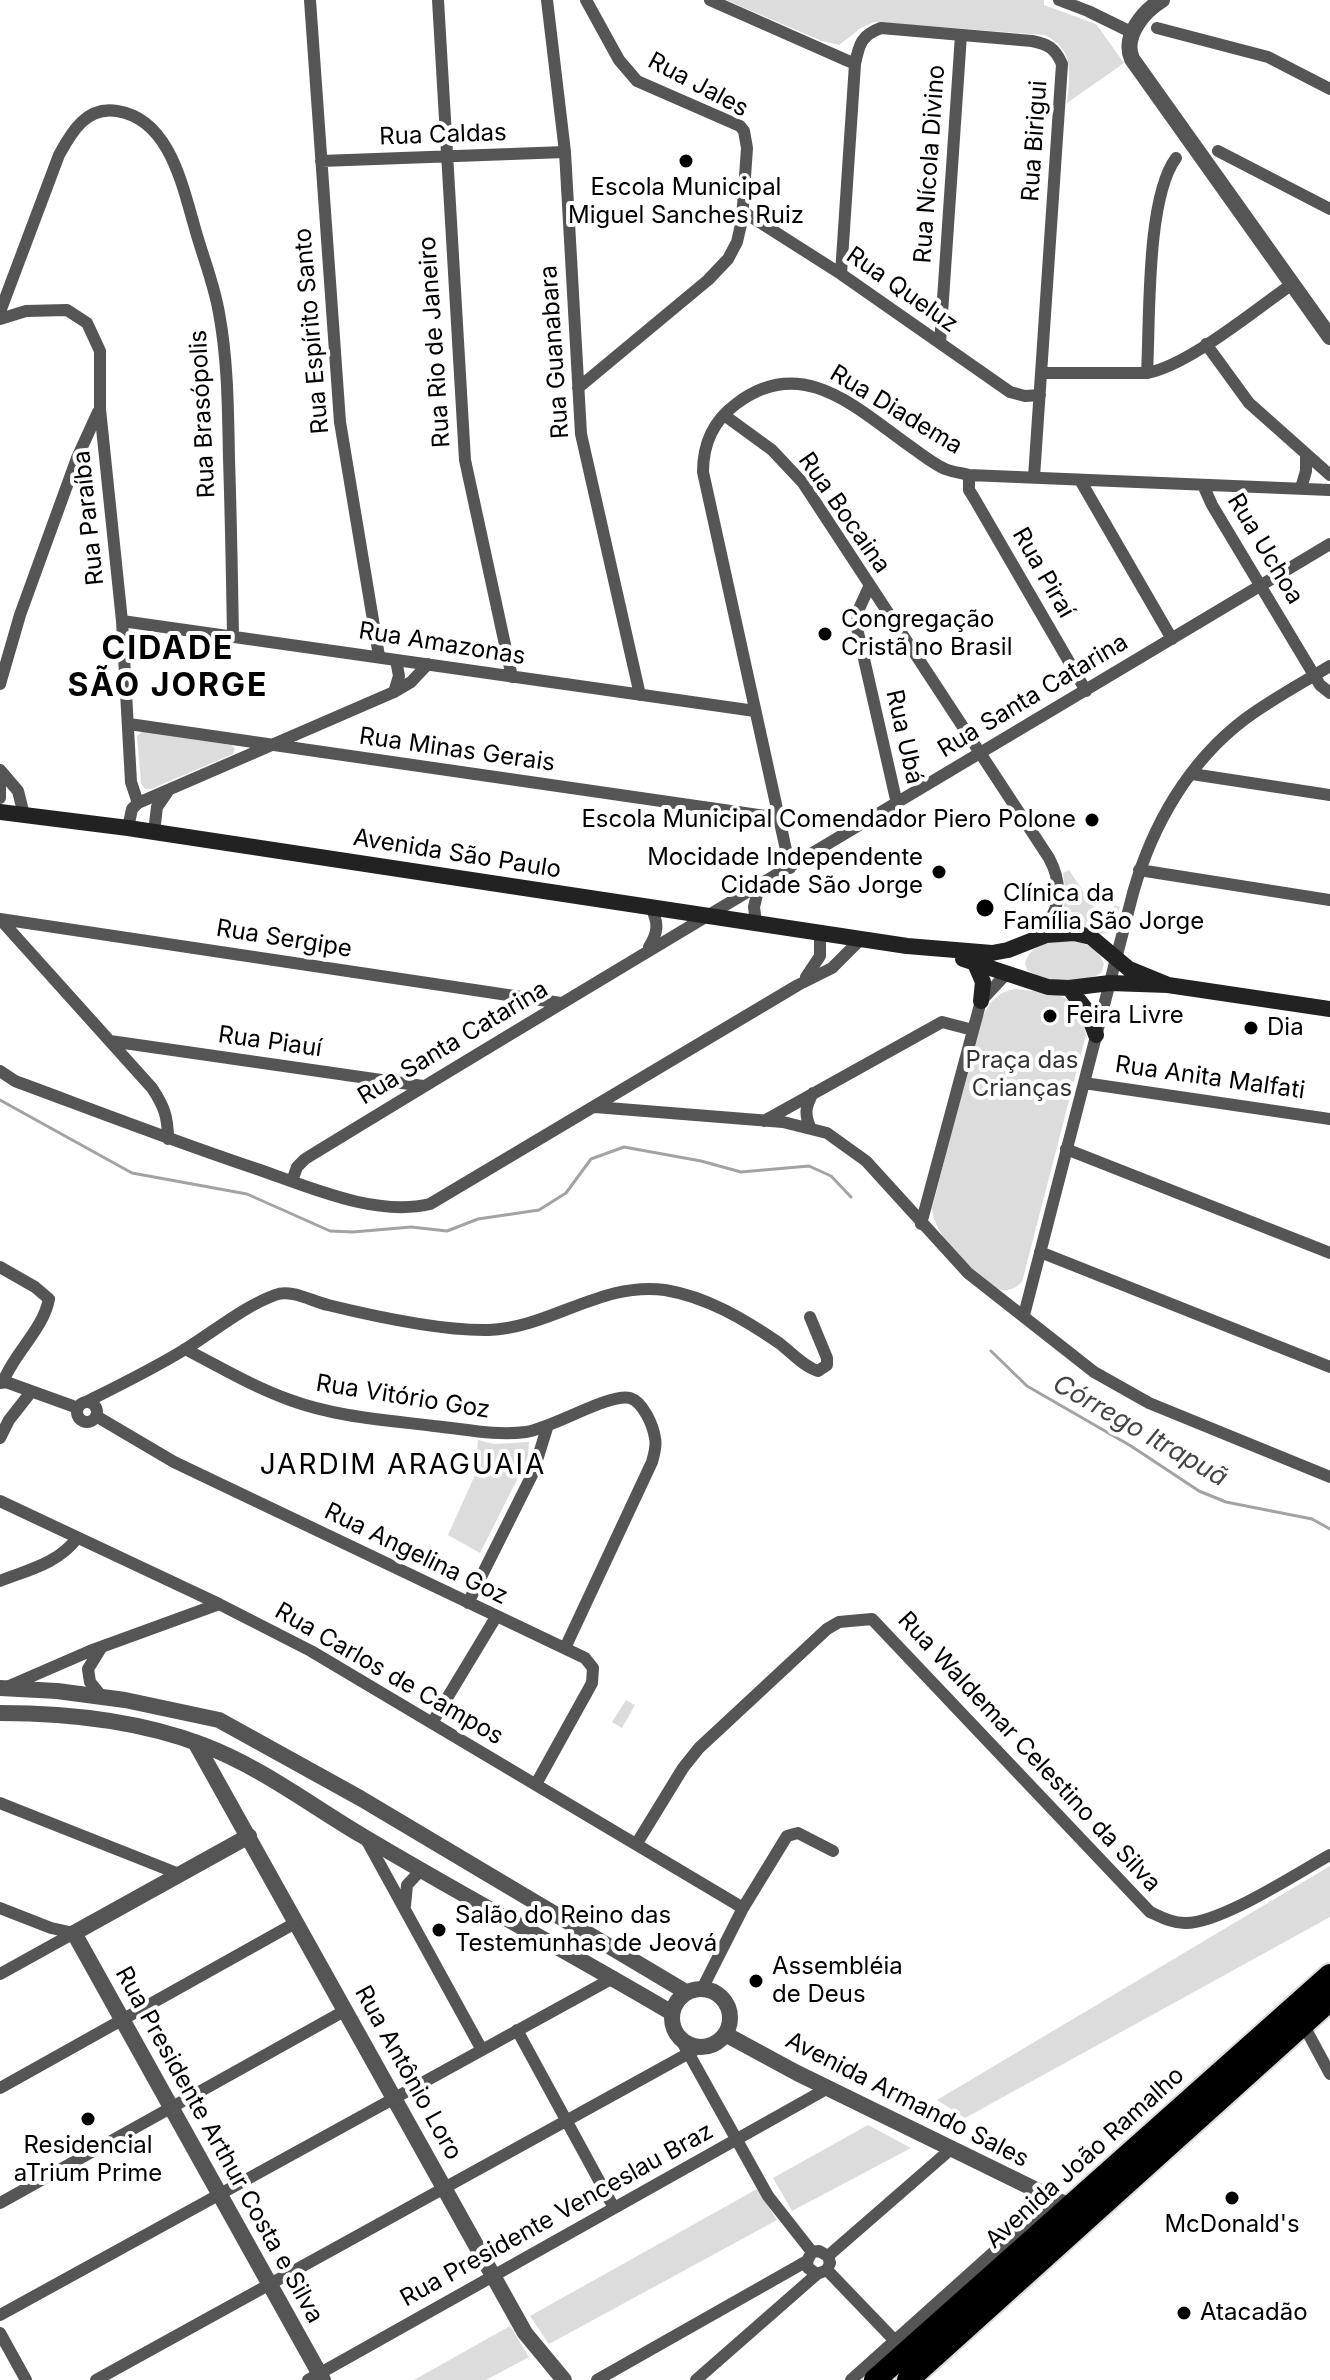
<!DOCTYPE html>
<meta charset="utf-8">
<style>
body{margin:0}
canvas{display:block;background:#fff}
</style>
<canvas width="1330" height="2380"></canvas>
<script>
const g = document.querySelector('canvas').getContext('2d');
g.lineJoin = 'round';
function fillPath(path, color) { g.fillStyle = color; g.fill(path, 'evenodd'); }
function stroke(path, color, width, dash) { g.strokeStyle = color; g.lineWidth = width; g.lineCap = dash ? 'butt' : 'round'; g.setLineDash(dash || []); g.stroke(path); }
function drawText(font, color, halo, rows, align = 'center') {
  g.font = font + ' Inter,sans-serif'; g.lineWidth = 8; g.setLineDash([]); g.textBaseline = 'middle'; g.strokeStyle = halo; g.fillStyle = color; for (const [text, x, y, turn = 0] of rows) {
    g.save(); g.translate(x, y); g.rotate((+turn || 0) * Math.PI / 180); g.textAlign = isNaN(turn) ? turn : align; if (halo) g.strokeText(text, 0, 0); g.fillText(text, 0, 0); g.restore();
  }
}
const green = new Path2D(`
 M726,0H1044V5L1096,24L1124,63L1067,103C1070,75 1075,48 1044,35L874,22L861,28L839,45L822,41Z
 M143,731L231,745L235,748L233,754L151,789H145L141,783L137,736Z
 M1069,870L1098,913L1107,914L1115,905L1120,907L1110,933L1098,934L1063,921L1065,888L1063,873Z
 M1068,939C1084,943 1099,947 1104,964L1101,973C1081,985 1046,983 1027,970L1025,963C1032,943 1049,942 1068,939Z
 M1016,989C1052,994 1081,990 1086,1035L1022,1282C1017,1287 1012,1290 1005,1290C979,1289 932,1232 932,1208L980,1024C987,1005 995,992 1016,989Z
 M478,1440L494,1444L529,1442L528,1458L480,1553L448,1535L475,1475Z
 M626,1700L635,1705L622,1728L612,1722Z
 M1330,1866V1917L965,2118L937,2100Z
 M868,2125L911,2148L792,2211L773,2178Z
 M757,2189L777,2220L549,2344L530,2316Z
 M510,2326L529,2357L486,2380H414Z`);
const stream = new Path2D(`
 M0,1100L132,1173L247,1194L330,1231L353,1232L411,1227L447,1231L478,1219L539,1210L566,1193L591,1159L624,1147L701,1161L741,1172L809,1166L831,1176L851,1197
 M991,1351L1027,1386L1131,1446L1199,1491L1226,1502L1312,1519L1330,1529`);
const minor = new Path2D(`
 M310,0L340,422L379,656
 M438,0L465,460L512,677
 M547,0L565,152L581,434L640,695
 M710,0L855,64C859,45 861,35 881,28L1032,41C1048,44 1055,48 1062,64L1034,477
 M1059,0L1088,11L1133,33
 M1157,28L1268,57L1330,89
 M1218,151L1330,209
 M321,161L565,152
 M742,211L841,274L1010,392L1025,396L1040,395
 M841,274L855,64
 M0,312L59,155C72,131 87,106 117,111C169,119 182,184 194,225C202,255 214,283 219,313C228,361 228,411 229,459C231,518 232,577 233,636
 M0,319L26,311L67,310L87,323L100,351V409L122,621L131,782L138,803
 M940,343L961,35
 M1206,344L1249,403L1330,475
 M1041,373H1147C1189,365 1253,311 1291,285
 M1147,373C1150,320 1146,198 1176,158
 M578,388L708,280L728,259L737,242L742,220L747,148L744,131L740,126L637,81L619,60L586,0
 M724,415L772,450L803,483L1049,858C1065,888 1060,913 1037,937
 M969,475V490L974,498L1086,691
 M1080,480L1172,639
 M1203,485L1212,505L1320,685L1330,693
 M1301,488L1306,471V455
 M869,587L858,611L857,628L897,804
 M122,621L755,711
 M0,684L20,615L77,458L98,412
 M394,692L399,676L396,660
 M129,724L779,818
 M0,770L18,791L24,815
 M1192,774L1330,795
 M0,776V798
 M128,828L132,809L138,803L394,692L411,682L428,664
 M154,832L157,807L168,791
 M790,868L703,472C703,444 713,421 736,404C804,352 859,411 914,449C924,456 934,464 945,469C953,472 961,473 969,475L1330,490
 M1139,870L1330,900
 M0,919L561,1003
 M0,919L152,1088C164,1106 168,1117 168,1139
 M756,923L754,907L759,886
 M649,947C658,933 659,923 651,908
 M806,977L820,956V933
 M110,1041L423,1086
 M0,1071L15,1081C96,1111 176,1142 257,1169C309,1187 375,1217 430,1204L798,985L832,968L861,939
 M1084,1083L1330,1119
 M595,1107L783,1122L827,1133L866,1161L968,1273L1094,1372L1149,1403L1330,1477
 M764,1121L942,1022L973,1030
 M810,1127C804,1113 806,1106 813,1093
 M1066,1149L1330,1253
 M292,1181L297,1167L305,1159C645,951 988,749 1330,544
 M921,1224L981,1001L1008,972
 M1040,1252L1330,1367
 M0,1267L35,1287L49,1299C43,1330 14,1353 3,1382
 M1024,1315L1133,893C1152,826 1188,762 1245,719C1272,699 1302,683 1330,666
 M185,1349C220,1367 253,1387 290,1400C336,1417 386,1420 434,1426C465,1429 495,1436 526,1432C553,1428 609,1393 630,1398C643,1402 653,1425 655,1438C657,1446 654,1454 652,1462L565,1648
 M0,1383L6,1382L78,1408
 M77 1412a10 10 0 1 1 20 0a10 10 0 1 1-20 0Z
 M86,1402C120,1385 155,1368 187,1348C216,1330 243,1307 275,1295C292,1289 311,1301 328,1305C373,1316 444,1331 489,1330C550,1328 602,1281 665,1290C707,1297 744,1319 779,1343C791,1352 804,1367 818,1371L827,1365V1358L810,1317
 M96,1416L174,1462L585,1658L593,1668L592,1683L536,1784
 M0,1438L9,1420L31,1392
 M0,1501L219,1604L311,1651L743,1908
 M0,1581C28,1570 59,1563 77,1538
 M468,1603L533,1473L547,1428
 M101,1648L88,1669L90,1682L103,1698
 M7,1687L90,1651L219,1604
 M432,1723L496,1617
 M0,1803L179,1874
 M366,1839L482,2050
 M637,1843L683,1768L699,1748L827,1629L839,1622L872,1619L1150,1912C1161,1917 1172,1923 1185,1923C1220,1924 1297,1873 1330,1855
 M405,1906L407,1885L422,1869
 M0,1908L51,1928L74,1933
 M0,1974L74,1933
 M702,1989L743,1908L787,1836L798,1833L833,1851
 M1303,2024L1330,2074
 M517,2030L614,2208
 M680,2038L768,2196L812,2252
 M0,2088L297,1922
 M0,2203L346,2010
 M828,2256L951,2149
 M827,2270L900,2346
 M0,2315L613,1978
 M0,2333L26,2380
 M96,2380L700,2047
 M308,2380L828,2088
 M597,2380L807,2261
 M696,2380L817,2274L827,2270L830,2263L828,2256L819,2251L812,2252L807,2261L808,2268L817,2274
 M851,2380L1053,2199`);
const tertiary = new Path2D(`
 M1162,0C1144,11 1122,36 1132,59L1330,337
 M0,1688L57,1691L125,1700L219,1720L360,1798L686,1992
 M0,1713C67,1713 140,1721 203,1745C259,1766 309,1804 361,1835C463,1896 569,1952 672,2013
 M195,1742L525,2333L564,2380
 M249,1836L74,1933L323,2380
 M672 2018a29 29 0 1 1 58 0a29 29 0 1 1-58 0Z
 M725,2034L797,2073L1069,2206`);
const secondary = new Path2D(`
 M0,812L128,828L907,946L992,953L1008,950L1046,935L1074,933L1091,937L1129,969L1168,985
 M963,959L1048,987L1069,988L1110,983L1168,985L1330,1009
 M974,961L983,982L981,1001
 M1069,988L1087,1011L1096,1035`);
const trunk = new Path2D(`
 M875,2380L1330,1975
 M908,2380L1330,2000`);
const markers = [
 [686,161,8,"#000"],
 [825,634,8,"#000"],
 [1092,820,8,"#000"],
 [939,872,8,"#000"],
 [985,908,10,"#000"],
 [1050,1016,8,"#000"],
 [1251,1028,8,"#000"],
 [439,1930,8,"#000"],
 [756,1981,8,"#000"],
 [88,2119,8,"#000"],
 [1232,2198,8,"#000"],
 [1184,2313,8,"#000"]
];
const streetNames = [
 ["Rua Jales",698,85,28],
 ["Rua Caldas",443,135,-2],
 ["Rua Birigui",1035,141,-86],
 ["Rua Nícola Divino",930,164,-86],
 ["Rua Queluz",902,290,35],
 ["Rua Espírito Santo",312,331,-95],
 ["Rua Rio de Janeiro",435,342,-94],
 ["Rua Guanabara",555,352,-94],
 ["Rua Diadema",896,410,31],
 ["Rua Brasópolis",203,414,-93],
 ["Rua Bocaina",844,513,55],
 ["Rua Paraíba",89,518,-96],
 ["Rua Uchoa",1265,549,59],
 ["Rua Piraí",1043,573,60],
 ["Rua Amazonas",442,644,9],
 ["Rua Santa Catarina",1033,696,-31],
 ["Rua Ubá",904,737,77],
 ["Rua Minas Gerais",457,750,8],
 ["Avenida São Paulo",457,854,9],
 ["Rua Sergipe",284,939,9],
 ["Rua Piauí",270,1042,8],
 ["Rua Santa Catarina",453,1043,-31],
 ["Rua Anita Malfati",1210,1078,8],
 ["Rua Vitório Goz",403,1397,9],
 ["Rua Angelina Goz",416,1554,26],
 ["Rua Carlos de Campos",389,1674,30],
 ["Rua Waldemar Celestino da Silva",1029,1752,47],
 ["Rua Antônio Loro",408,2073,61],
 ["Avenida Armando Sales",907,2100,27],
 ["Rua Presidente Arthur Costa e Silva",219,2145,61],
 ["Avenida João Ramalho",1085,2158,-42],
 ["Rua Presidente Venceslau Braz",557,2215,-29]
];
const poiNames = [
 ["Escola Municipal",686,188,"center"],
 ["Miguel Sanches Ruiz",686,216,"center"],
 ["Congregação",841,620],
 ["Cristã no Brasil",841,648],
 ["Escola Municipal Comendador Piero Polone",1076,820,"right"],
 ["Mocidade Independente",923,858,"right"],
 ["Cidade São Jorge",923,886,"right"],
 ["Clínica da",1003,894],
 ["Família São Jorge",1003,922],
 ["Feira Livre",1066,1016],
 ["Dia",1267,1028],
 ["Salão do Reino das",455,1916],
 ["Testemunhas de Jeová",455,1944],
 ["Assembléia",772,1967],
 ["de Deus",772,1995],
 ["Residencial",88,2146,"center"],
 ["aTrium Prime",88,2174,"center"],
 ["McDonald's",1232,2225,"center"],
 ["Atacadão",1200,2313]
];
const parkNames = [
 ["Praça das",1022,1061],
 ["Crianças",1022,1089]
];
const waterNames = [
 ["Córrego Itrapuã",1140,1431,30]
];
const quarterNames = [
 ["JARDIM ARAGUAIA",403,1466]
];
const districtNames = [
 ["CIDADE",168,649],
 ["SÃO JORGE",168,686]
];
fillPath(green, '#dcdcdc');
stroke(stream, '#a3a3a3', 3);
stroke(trunk, '#dbdbdb', 26);
stroke(minor, '#555', 12);
stroke(tertiary, '#555', 16);
stroke(secondary, '#222', 16);
stroke(trunk, '#000', 22);
for (const [x, y, r, color] of markers) { const dot = new Path2D(); dot.arc(x, y, r, 0, 2 * Math.PI); g.fillStyle = color; g.fill(dot); stroke(dot, '#fff', 3); }
drawText('24px', '#000', '#fff', streetNames);
drawText('24px', '#000', '#fff', poiNames, 'left');
drawText('24px', '#333', '#fff', parkNames);
drawText('italic 26px', '#444', '#fff', waterNames);
g.letterSpacing = '2px';
drawText('28px', '#000', '#fff', quarterNames);
g.letterSpacing = '0px';
g.letterSpacing = '2px';
drawText('bold 32px', '#000', '#fff', districtNames);
g.letterSpacing = '0px';
</script>
